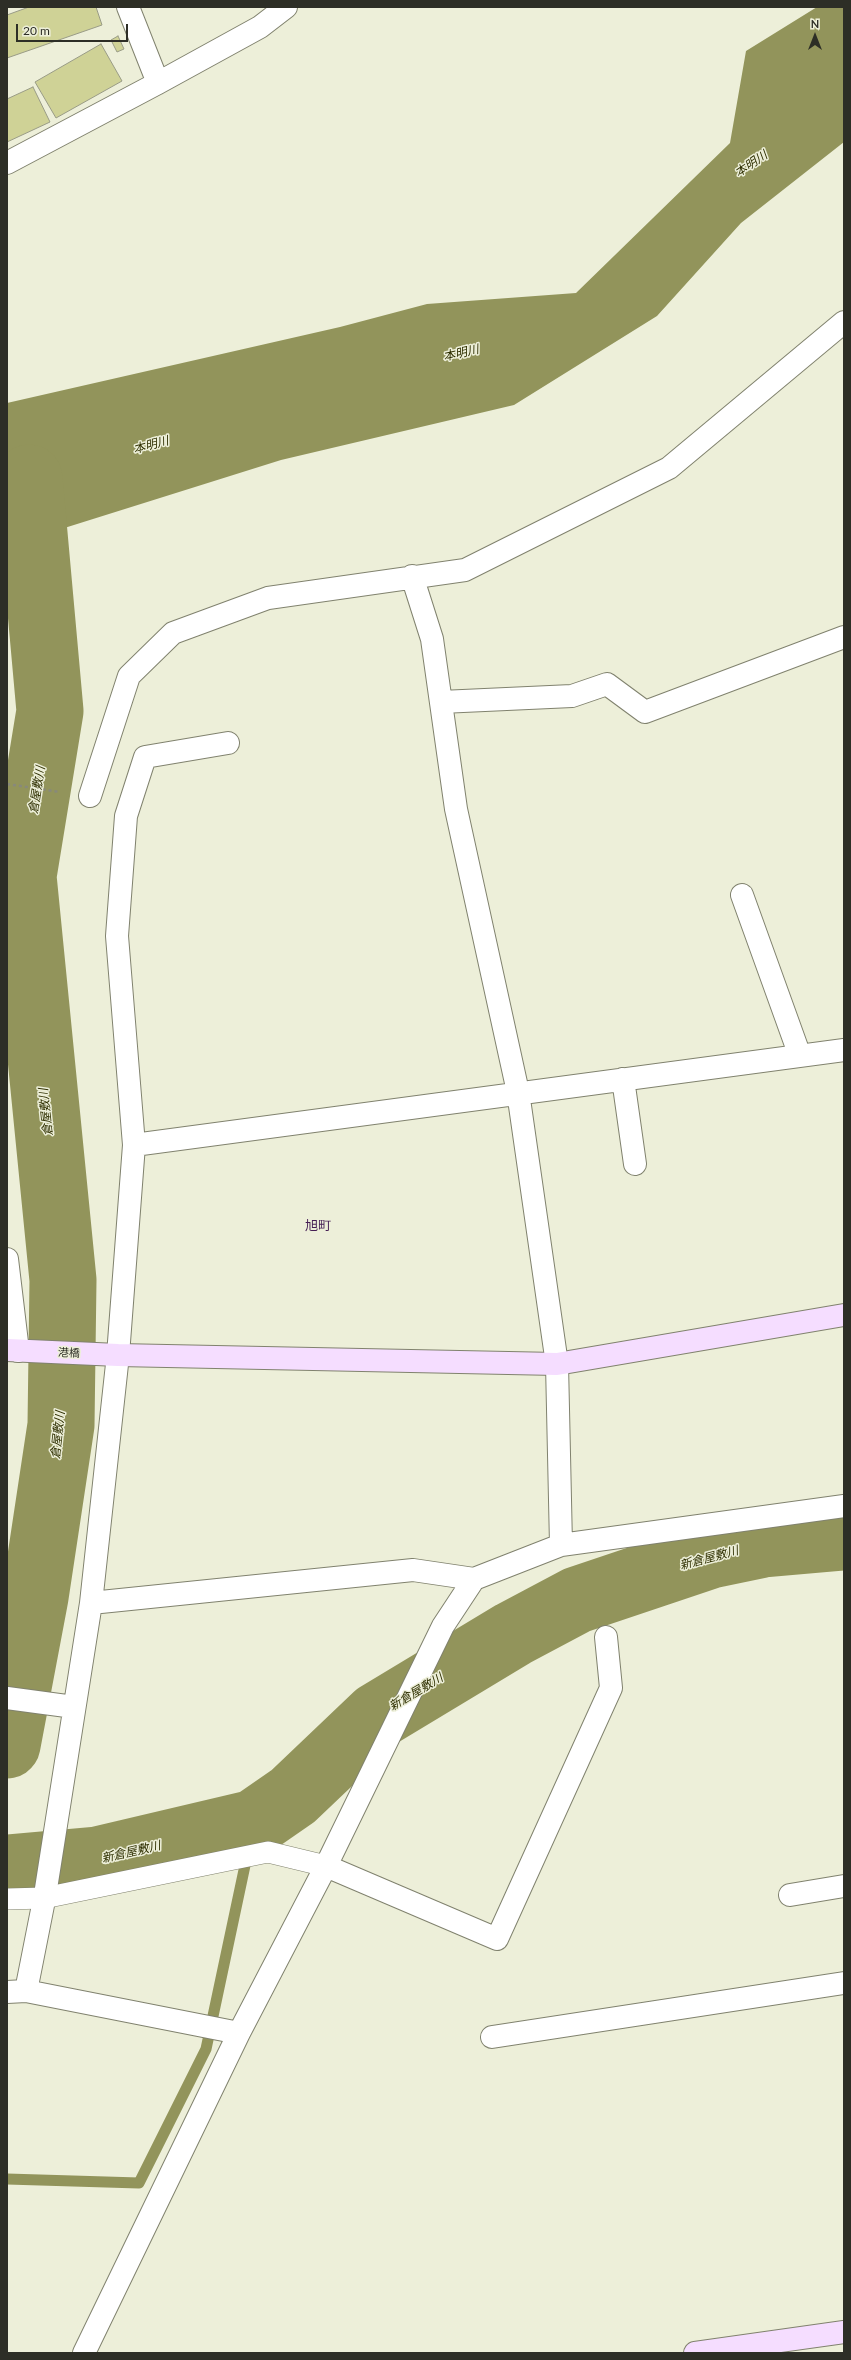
<!DOCTYPE html>
<meta charset="utf-8">
<style>
body{margin:0}
#map{position:relative;width:851px;height:2360px;overflow:hidden;background:#edefd9;font-family:Lato,sans-serif}
canvas{display:block}
.frame{position:absolute;inset:0;border:8px solid #2d2e26;pointer-events:none}
.north{position:absolute;left:795px;top:16px;width:40px;height:40px;-webkit-text-stroke:3px #edefd9;paint-order:stroke;rotate:0deg;font-size:11px;font-weight:700;line-height:16px;text-align:center;color:#2d2e26}
.north::after{content:'';display:block;margin:auto;width:14px;height:18px;background:#2d2e26;clip-path:polygon(50% 0,100% 100%,50% 72%,0 100%)}
.scale{position:absolute;left:16px;top:24px;width:112px;height:18px;box-sizing:border-box;border:2px solid #2d2e26;border-top:0;padding-left:5px;font-size:12px;line-height:14px;white-space:nowrap;color:#2d2e26;-webkit-text-stroke:3px #edefd9;paint-order:stroke}
</style>
<div id="map">
<canvas width="851" height="2360"></canvas>
<div class="frame"></div>
<div class="north">N</div>
<div class="scale">20 m</div>
</div>
<script>
const context = document.querySelector('canvas').getContext('2d');
context.lineJoin = 'round';
function paint(path, color) { context.fillStyle = color; context.fill(path, 'evenodd'); }
const poly = rows => new Path2D(rows.map(r => 'M' + r).join(''));
function stroke(path, color, width, dash) { context.strokeStyle = color; context.lineWidth = width; context.lineCap = dash ? 'butt' : 'round'; context.setLineDash(dash || []); context.stroke(path); }
function drawText(font, color, halo, rows, align = 'center') {
  context.font = font + ' Lato,"Noto Sans JP",sans-serif'; context.lineWidth = 3; context.setLineDash([]); context.textBaseline = 'middle'; context.strokeStyle = halo; context.fillStyle = color; for (const [text, x, y, turn = 0] of rows) {
    context.save(); context.translate(x, y); context.rotate((+turn || 0) * Math.PI / 180); context.textAlign = isNaN(turn) ? turn : align; if (halo) context.strokeText(text, 0, 0); context.fillText(text, 0, 0); context.restore();
  }
}
paint(poly([
 [817,7,844,7,844,142,741,223,657,316,514,405,281,460,7,546,7,403,340,327,427,304,576,293,730,143,746,51]
]), '#92945b');
stroke(poly([
 [7,2179,139,2183,206,2049,254,1823]
]), '#92945b', 11);
stroke(poly([
 [7,1745,35,1597,61,1425,63,1280,23,876,50,711,29,478],
 [7,1868,97,1860,254,1823,293,1796,377,1716,513,1634,577,1600,711,1555,764,1544,844,1537]
]), '#92945b', 67);
const building = poly([
 [29,7,96,7,102,25,7,58,7,15,29,7],
 [118,36,124,49,117,52,111,40,118,36],
 [101,44,122,81,56,118,35,82,101,44],
 [33,87,50,122,7,142,7,99,33,87]
]);
paint(building, '#cfd296');
stroke(building, '#999b86', 1);
const lane = poly([
 [7,1899,44,1898,268,1852,326,1866]
]);
const street = poly([
 [128,7,158,83],
 [7,163,158,83,260,27,286,7],
 [412,576,432,639,456,809,518,1092,557,1364,561,1545],
 [441,702,572,696,607,684,645,712,844,637],
 [90,796,129,676,173,633,268,598,465,570,669,468,844,322],
 [742,895,800,1056],
 [623,1079,635,1164],
 [134,1145,844,1050],
 [7,1259,18,1351],
 [91,1603,413,1570,474,1579,561,1545,844,1506],
 [7,1698,74,1707],
 [326,1866,497,1939,611,1688,606,1637],
 [790,1895,844,1886],
 [26,1991,45,1895,91,1603,118,1355,134,1145,117,936,126,816,145,757,228,743],
 [7,1992,26,1991,239,2033],
 [492,2037,844,1983],
 [84,2353,239,2033,326,1866,443,1626,474,1579]
]);
const secondary = poly([
 [7,1350,118,1355,557,1364,844,1315],
 [695,2353,844,2332]
]);
stroke(lane, '#80826e', 22);
stroke(street, '#80826e', 24);
stroke(secondary, '#80826e', 24);
stroke(poly([
 [7,784,60,792]
]), '#88897b', 2.5, [3, 3]);
stroke(lane, '#fff', 21);
stroke(street, '#fff', 22);
stroke(secondary, '#f5ddff', 22);
drawText('11px', '#2d2e26', '#edefd9', [
 ["港橋",69,1353,3]
]);
drawText('italic 12px', '#2e2f00', '#edefd9', [
 ["本明川",751,164,-34],
 ["本明川",461,353,-13],
 ["本明川",151,445,-15],
 ["倉屋敷川",37,790,-81],
 ["倉屋敷川",46,1112,-96],
 ["倉屋敷川",58,1435,-84],
 ["新倉屋敷川",709,1558,-15],
 ["新倉屋敷川",416,1692,-31],
 ["新倉屋敷川",131,1852,-13]
]);
drawText('13px', '#441d53', '#edefd9', [
 ["旭町",318,1226]
]);
</script>
